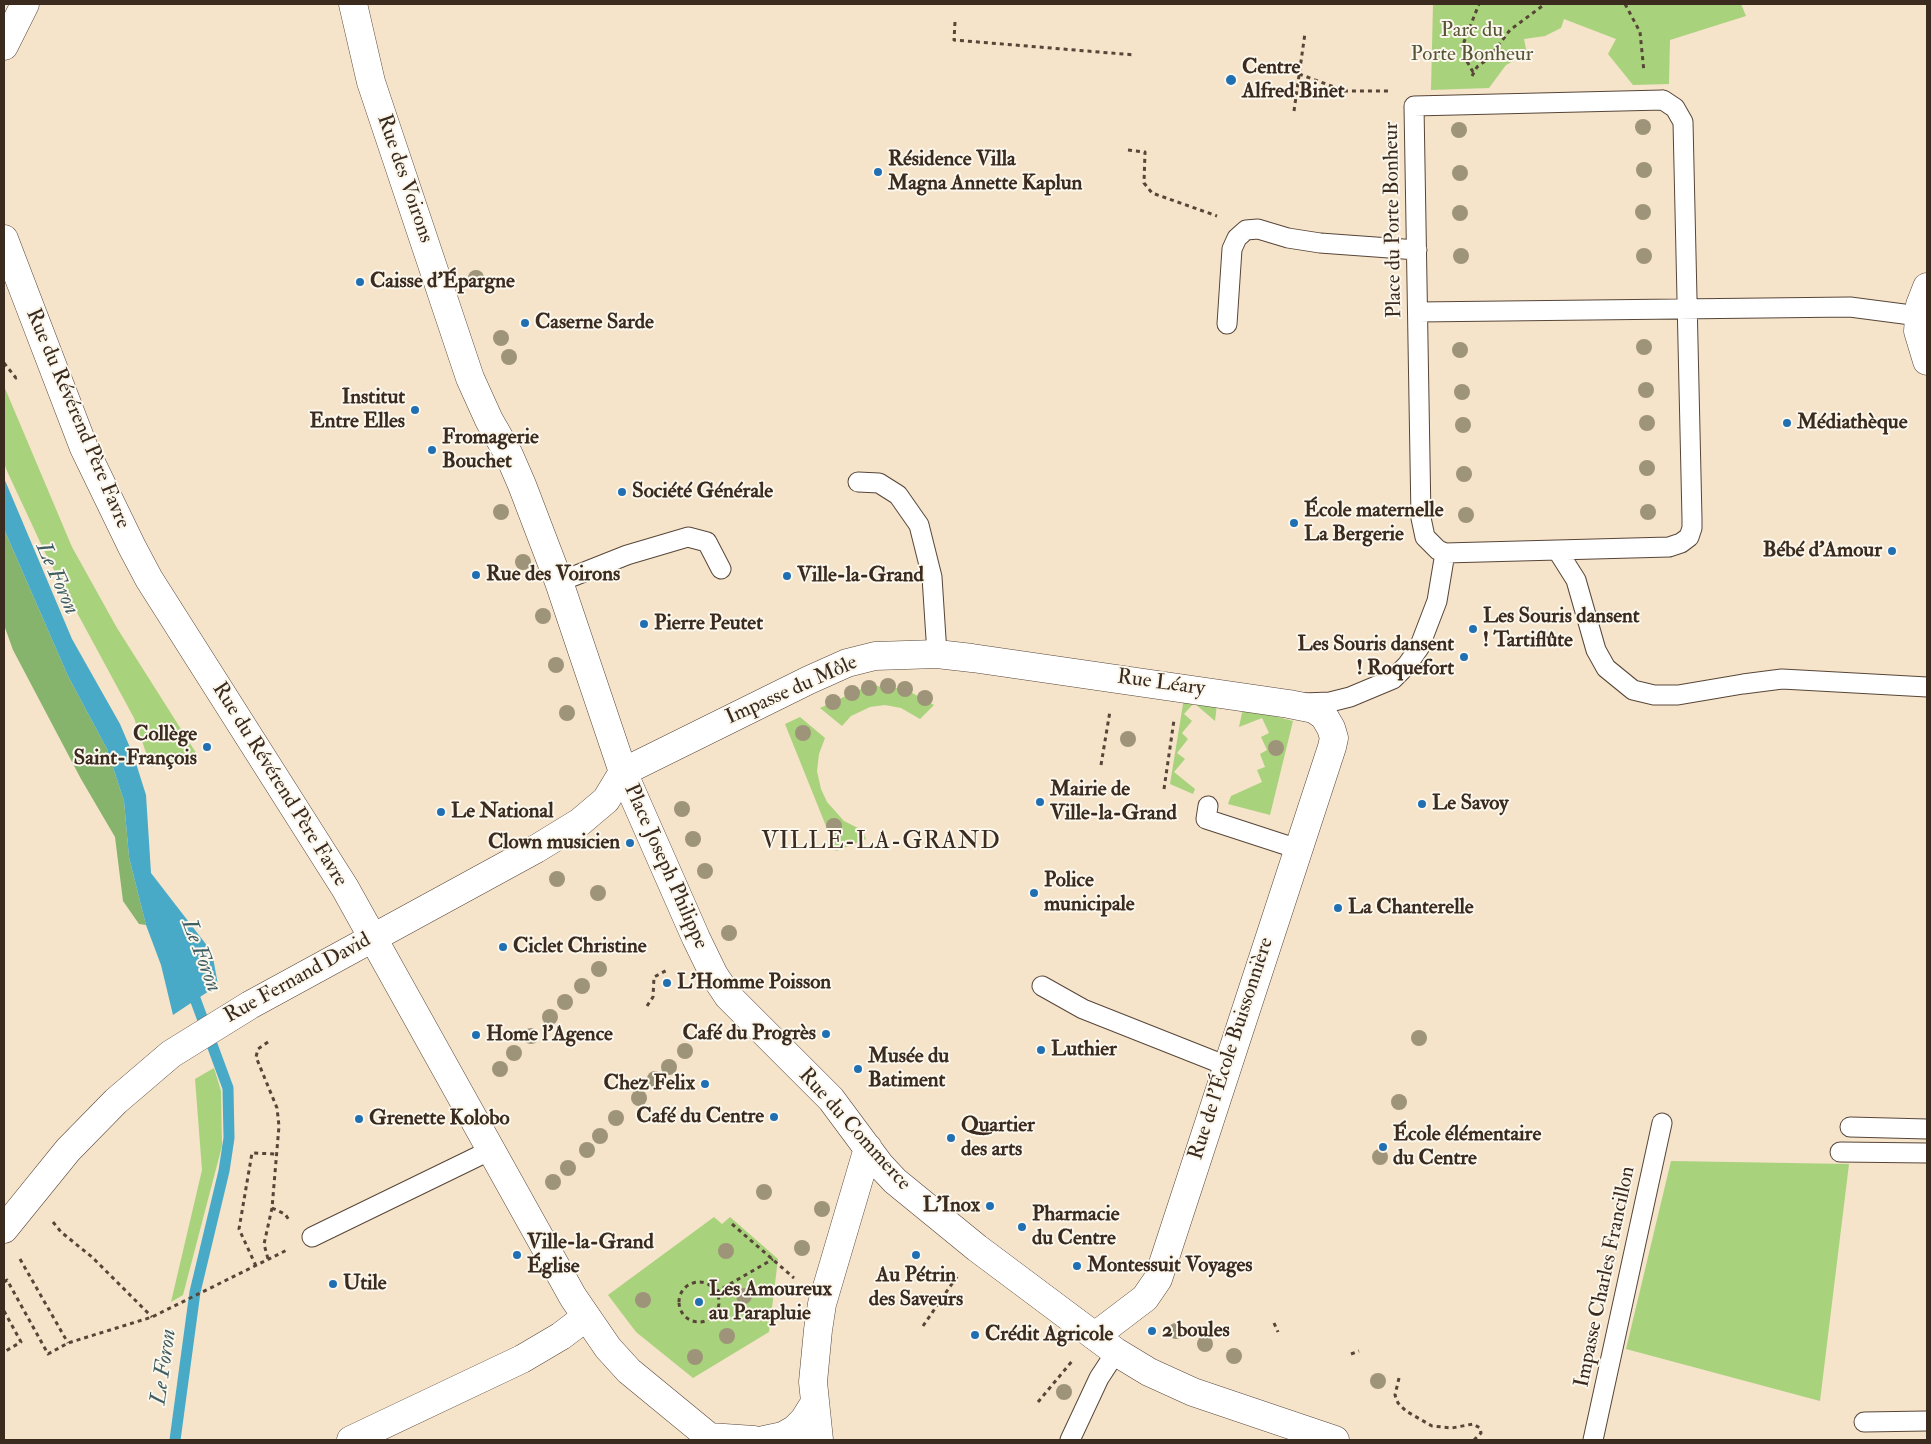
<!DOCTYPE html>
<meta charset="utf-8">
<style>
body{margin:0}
#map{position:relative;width:1931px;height:1444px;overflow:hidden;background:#f5e3ca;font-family:"IM FELL Double Pica",serif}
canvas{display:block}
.frame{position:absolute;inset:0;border:5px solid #3b2a1e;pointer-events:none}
</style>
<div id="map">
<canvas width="1931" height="1444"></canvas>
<div class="frame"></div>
</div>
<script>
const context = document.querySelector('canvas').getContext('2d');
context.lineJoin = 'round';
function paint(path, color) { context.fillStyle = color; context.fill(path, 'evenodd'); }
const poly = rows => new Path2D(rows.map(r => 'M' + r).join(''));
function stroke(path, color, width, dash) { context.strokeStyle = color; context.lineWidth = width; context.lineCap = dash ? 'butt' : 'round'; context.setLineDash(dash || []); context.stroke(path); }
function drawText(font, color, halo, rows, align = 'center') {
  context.font = font + ' "IM FELL Double Pica",serif'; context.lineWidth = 4; context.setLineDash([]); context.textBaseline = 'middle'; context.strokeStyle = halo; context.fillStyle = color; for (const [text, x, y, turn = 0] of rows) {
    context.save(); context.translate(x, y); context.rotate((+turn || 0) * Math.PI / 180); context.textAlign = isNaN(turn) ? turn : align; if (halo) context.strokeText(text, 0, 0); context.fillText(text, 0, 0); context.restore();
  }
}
paint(poly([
 [1433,4,1741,4,1746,16,1670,40,1669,84,1633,85,1608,54,1616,39,1564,19,1561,28,1545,36,1524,39,1527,54,1506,65,1489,88,1431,90],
 [4,386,72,547,117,628,198,756,151,767,134,718,48,559,7,471,4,463],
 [877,686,905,689,934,705,920,719,901,708,885,705,870,707,851,716,842,726,820,708,861,689],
 [1184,698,1217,704,1215,721,1194,703,1184,714,1192,721,1182,733,1188,739,1177,753,1185,759,1174,772,1195,789,1193,794,1170,784],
 [1243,708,1293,721,1270,815,1228,804,1231,796,1262,782,1257,770,1265,767,1260,754,1267,750,1261,737,1269,733,1262,718,1239,727],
 [800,717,825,738,819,754,817,771,821,789,827,802,844,821,862,830,866,839,836,851,785,724],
 [214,1068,221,1091,222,1146,183,1295,171,1302,202,1170,195,1079],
 [1671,1161,1849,1164,1820,1401,1626,1349],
 [714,1217,722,1224,730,1217,778,1259,769,1332,693,1378,636,1332,608,1295]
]), '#a9d27d');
paint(poly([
 [4,529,68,676,107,749,124,801,129,857,146,925,139,924,123,901,115,837,81,779,13,650,4,625]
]), '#86b46c');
paint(poly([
 [4,478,72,639,120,724,134,757,146,795,151,873,212,952,218,985,173,1015,161,965,146,925,129,857,124,801,107,749,68,676,4,529]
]), '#48aac7');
stroke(poly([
 [175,1440,195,1292,224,1171,229,1138,228,1088,190,985]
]), '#48aac7', 11);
const lane = poly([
 [1663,100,1675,108,1683,122,1692,519,1692,528,1689,537,1681,543,1669,547,1445,553,1438,550,1425,537,1421,518,1414,106,1663,100],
 [1418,312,1850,307,1919,316],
 [1227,324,1232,249,1237,238,1246,230,1258,229,1288,238,1320,243,1417,250],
 [858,482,879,483,898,495,919,525,932,577,937,654],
 [1557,550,1576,580,1596,650,1606,668,1633,690,1654,695,1678,695,1743,684,1782,679,1927,687],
 [559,582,627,555,688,537,707,542,721,569],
 [1303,703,1330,702,1350,697,1393,679,1407,665,1419,648,1437,601,1445,553],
 [1208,806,1206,819,1298,849],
 [1042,986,1083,1009,1227,1066],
 [1850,1127,1927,1129],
 [1840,1152,1927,1153],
 [312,1237,491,1150],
 [1864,1422,1927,1421],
 [1070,1440,1099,1378,1116,1352],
 [1593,1440,1662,1123]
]);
const street = poly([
 [623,772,809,680,847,663,875,656,937,654,972,658,1289,704,1314,709,1324,716,1331,728,1334,738,1332,747,1158,1279,1145,1298,1095,1336],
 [351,1440,522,1359,561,1336,586,1317]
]);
const secondary = poly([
 [353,4,371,82,470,378,489,420,509,455,522,485,559,582,623,772,696,938,714,975,728,996,831,1099,880,1165,895,1181,977,1248,1116,1352,1149,1372,1193,1392,1335,1440],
 [4,46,25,4],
 [4,239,84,448,132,547,149,579,345,888,573,1297,608,1348,629,1371,713,1440],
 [1927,287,1920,305,1918,331,1927,361],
 [4,1229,68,1150,116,1101,171,1054,250,1005,536,849,580,822,606,800,623,772],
 [709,1437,754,1440],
 [764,1440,783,1436,795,1429,804,1420,814,1404],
 [819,1440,813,1382,818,1330,822,1304,868,1148]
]);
stroke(lane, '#574638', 21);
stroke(street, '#574638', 29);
stroke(secondary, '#574638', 29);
stroke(poly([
 [1625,4,1640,32,1644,72],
 [955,22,954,40,1135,55],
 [1473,72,1465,58,1462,47,1479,4],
 [1299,74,1345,91,1390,91],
 [1472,76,1477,67,1489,58,1510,30,1545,4],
 [1294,111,1305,33],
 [1128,150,1145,152,1144,183,1152,193,1217,216],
 [4,363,16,378,20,376],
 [1101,765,1110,711],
 [1164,789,1174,720],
 [647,1006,653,997,654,977,669,969],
 [268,1042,258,1049,256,1057,277,1108,279,1126,272,1208,264,1244,268,1259],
 [272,1208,285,1214,289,1220],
 [53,1222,61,1232,92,1257,152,1317],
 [732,1224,794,1278],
 [20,1259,68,1343],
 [256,1266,239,1229,252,1153,277,1154],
 '679 1302a20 20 0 1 1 40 0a20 20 0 1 1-40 0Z',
 [4,1282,7,1280,48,1354,68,1343,152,1317,287,1250],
 [716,1292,773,1259],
 [4,1311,21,1342,4,1352],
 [1274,1323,1278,1332],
 [923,1326,958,1275],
 [1351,1354,1359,1351],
 [1399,1378,1395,1395,1398,1403,1406,1411,1432,1426,1452,1428,1473,1424,1480,1428,1481,1433,1474,1440],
 [1038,1402,1073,1360]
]), '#574638', 3, [4, 4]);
stroke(lane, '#fff', 19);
stroke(street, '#fff', 28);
stroke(secondary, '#fff', 28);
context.fillStyle = '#9e9479';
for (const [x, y] of [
 [1643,127],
 [1459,130],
 [1644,170],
 [1460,173],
 [1643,212],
 [1460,213],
 [1461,256],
 [1644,256],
 [476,278],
 [501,338],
 [1644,347],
 [1460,350],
 [509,357],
 [1646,390],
 [1462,392],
 [1647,423],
 [1463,425],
 [1647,468],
 [1464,474],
 [501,512],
 [1648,512],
 [1466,515],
 [523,562],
 [543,616],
 [556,665],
 [888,686],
 [869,688],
 [905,689],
 [852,693],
 [925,698],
 [833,702],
 [567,713],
 [803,733],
 [1128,739],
 [1276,748],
 [682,809],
 [834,826],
 [693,839],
 [705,871],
 [557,879],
 [598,893],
 [729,933],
 [599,969],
 [582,986],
 [565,1002],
 [550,1017],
 [531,1036],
 [1419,1038],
 [685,1051],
 [514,1053],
 [669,1067],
 [500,1069],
 [655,1079],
 [639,1098],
 [1399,1102],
 [616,1118],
 [600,1136],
 [587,1150],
 [1380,1157],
 [568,1168],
 [553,1182],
 [764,1192],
 [822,1209],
 [802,1248],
 [726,1251],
 [744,1296],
 [643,1300],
 [1176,1331],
 [727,1336],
 [1205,1344],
 [1234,1356],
 [695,1357],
 [1378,1381],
 [1064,1392]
]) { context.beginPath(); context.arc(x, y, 8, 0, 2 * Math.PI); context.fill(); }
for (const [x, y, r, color] of [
 [1231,80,6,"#1f6fb2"],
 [878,172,5,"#1f6fb2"],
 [360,282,5,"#1f6fb2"],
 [525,323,5,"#1f6fb2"],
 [415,410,5,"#1f6fb2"],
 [1787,423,5,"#1f6fb2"],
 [432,450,5,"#1f6fb2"],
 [622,492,5,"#1f6fb2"],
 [1294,523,5,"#1f6fb2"],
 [1892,551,5,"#1f6fb2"],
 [476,575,5,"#1f6fb2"],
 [787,576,5,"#1f6fb2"],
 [644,624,5,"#1f6fb2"],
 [1473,629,5,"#1f6fb2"],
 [1464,657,5,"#1f6fb2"],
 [207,747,5,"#1f6fb2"],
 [1040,802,5,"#1f6fb2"],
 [1422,804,5,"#1f6fb2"],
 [441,812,5,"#1f6fb2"],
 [630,843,5,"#1f6fb2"],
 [1034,893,5,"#1f6fb2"],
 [1338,908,5,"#1f6fb2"],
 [503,947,5,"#1f6fb2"],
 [667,983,5,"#1f6fb2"],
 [826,1034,5,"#1f6fb2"],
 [476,1035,5,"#1f6fb2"],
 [1041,1050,5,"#1f6fb2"],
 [858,1069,5,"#1f6fb2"],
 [705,1084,5,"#1f6fb2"],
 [774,1117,5,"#1f6fb2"],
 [359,1119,5,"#1f6fb2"],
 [951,1138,5,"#1f6fb2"],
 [1383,1147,5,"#1f6fb2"],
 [990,1206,5,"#1f6fb2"],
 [1022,1227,5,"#1f6fb2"],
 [517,1255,5,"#1f6fb2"],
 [916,1255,5,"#1f6fb2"],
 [1077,1266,5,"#1f6fb2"],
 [333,1284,5,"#1f6fb2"],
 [699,1302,5,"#1f6fb2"],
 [1152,1331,5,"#1f6fb2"],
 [975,1335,5,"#1f6fb2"]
]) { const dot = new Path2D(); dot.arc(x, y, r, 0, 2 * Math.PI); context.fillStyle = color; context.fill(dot); stroke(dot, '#fbf7ec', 2); }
drawText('21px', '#565436', '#fbf7ec', [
 ["Parc du",1472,31],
 ["Porte Bonheur",1472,55]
]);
drawText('bold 21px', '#3b2a1e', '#fbf7ec', [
 ["Centre",1242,68],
 ["Alfred Binet",1242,92],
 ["Résidence Villa",888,160],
 ["Magna Annette Kaplun",888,184],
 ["Caisse d'Épargne",370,282],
 ["Caserne Sarde",535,323],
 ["Institut",405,398,"right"],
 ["Entre Elles",405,422,"right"],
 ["Médiathèque",1797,423],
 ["Fromagerie",442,438],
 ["Bouchet",442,462],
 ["Société Générale",632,492],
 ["École maternelle",1304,511],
 ["La Bergerie",1304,535],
 ["Bébé d'Amour",1882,551,"right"],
 ["Rue des Voirons",486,575],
 ["Ville-la-Grand",797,576],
 ["Les Souris dansent",1483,617],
 ["! Tartiflûte",1483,641],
 ["Pierre Peutet",654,624],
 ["Les Souris dansent",1454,645,"right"],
 ["! Roquefort",1454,669,"right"],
 ["Collège",197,735,"right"],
 ["Saint-François",197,759,"right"],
 ["Mairie de",1050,790],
 ["Ville-la-Grand",1050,814],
 ["Le Savoy",1432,804],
 ["Le National",451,812],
 ["Clown musicien",620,843,"right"],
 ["Police",1044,881],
 ["municipale",1044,905],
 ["La Chanterelle",1348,908],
 ["Ciclet Christine",513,947],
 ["L'Homme Poisson",677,983],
 ["Café du Progrès",816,1034,"right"],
 ["Home l'Agence",486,1035],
 ["Luthier",1051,1050],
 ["Musée du",868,1057],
 ["Batiment",868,1081],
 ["Chez Felix",695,1084,"right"],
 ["Café du Centre",764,1117,"right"],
 ["Grenette Kolobo",369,1119],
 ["Quartier",961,1126],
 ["des arts",961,1150],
 ["École élémentaire",1393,1135],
 ["du Centre",1393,1159],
 ["L'Inox",980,1206,"right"],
 ["Pharmacie",1032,1215],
 ["du Centre",1032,1239],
 ["Ville-la-Grand",527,1243],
 ["Église",527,1267],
 ["Montessuit Voyages",1087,1266],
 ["Au Pétrin",916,1276,"center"],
 ["des Saveurs",916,1300,"center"],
 ["Utile",343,1284],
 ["Les Amoureux",709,1290],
 ["au Parapluie",709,1314],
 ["2 boules",1162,1331],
 ["Crédit Agricole",985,1335]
], 'left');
drawText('21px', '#3b2a1e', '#fbf7ec', [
 ["Rue des Voirons",404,179,71],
 ["Place du Porte Bonheur",1394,220,-91],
 ["Rue du Révérend Père Favre",77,419,67],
 ["Rue Léary",1161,684,8],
 ["Impasse du Môle",792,691,-24],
 ["Rue du Révérend Père Favre",279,785,58],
 ["Place Joseph Philippe",665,867,66],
 ["Rue Fernand David",298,979,-29],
 ["Rue de l'École Buissonnière",1232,1049,-72],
 ["Rue du Commerce",854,1130,48],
 ["Impasse Charles Francillon",1606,1277,-78]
]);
drawText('italic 22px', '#405d62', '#fbf7ec', [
 ["Le Foron",56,579,66],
 ["Le Foron",200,956,69],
 ["Le Foron",165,1367,-82]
]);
context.letterSpacing = '1px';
drawText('24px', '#3b2a1e', '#fbf7ec', [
 ["VILLE-LA-GRAND",881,843]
]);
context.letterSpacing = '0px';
</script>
